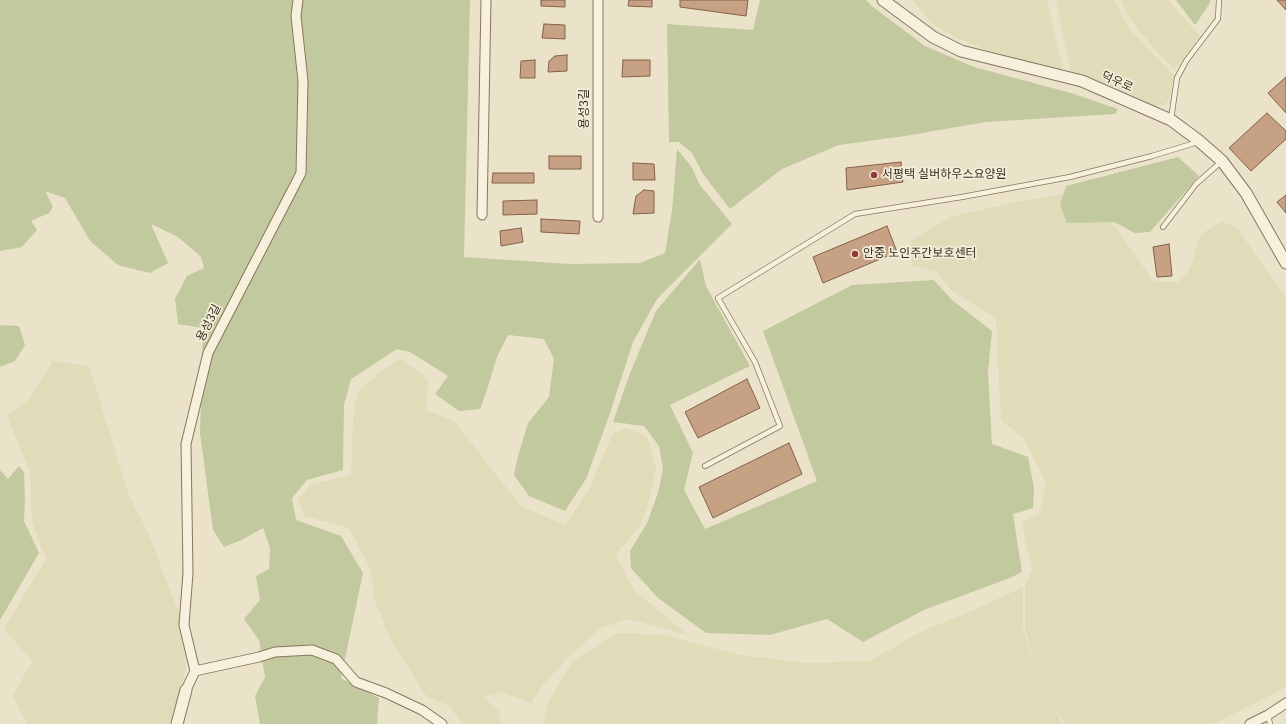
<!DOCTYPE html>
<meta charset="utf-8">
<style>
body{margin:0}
canvas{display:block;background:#ebe2ca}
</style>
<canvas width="1286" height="724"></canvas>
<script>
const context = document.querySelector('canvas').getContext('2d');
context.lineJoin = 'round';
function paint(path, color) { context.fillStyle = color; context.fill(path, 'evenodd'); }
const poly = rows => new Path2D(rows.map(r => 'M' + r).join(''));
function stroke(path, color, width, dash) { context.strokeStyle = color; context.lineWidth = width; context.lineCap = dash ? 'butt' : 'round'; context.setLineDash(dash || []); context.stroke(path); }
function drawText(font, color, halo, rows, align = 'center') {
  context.font = font + ' "Noto Serif","Noto Sans KR",serif'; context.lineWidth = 3.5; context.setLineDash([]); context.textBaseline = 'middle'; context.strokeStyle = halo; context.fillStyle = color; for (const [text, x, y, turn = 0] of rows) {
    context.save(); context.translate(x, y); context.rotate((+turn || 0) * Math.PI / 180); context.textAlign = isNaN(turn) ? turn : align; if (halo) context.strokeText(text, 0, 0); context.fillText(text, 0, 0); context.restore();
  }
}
paint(poly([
 [912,0,1047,0,1063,71,989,51,957,38,933,24],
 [1056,0,1114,0,1128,27,1148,49,1174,75,1169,99,1165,105,1153,106,1137,97,1100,81,1071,73],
 [1121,0,1168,0,1200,36,1175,69,1152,46,1134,24,1125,11],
 [1064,194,1110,219,1154,282,1178,282,1190,269,1200,235,1221,221,1236,227,1286,297,1286,687,1220,721,1209,724,1066,724,1052,706,1035,661,1025,629,1025,586,1032,570,1022,523,1041,512,1045,481,1024,439,1001,420,996,318,952,291,936,271,912,266,910,241,951,217,1011,203],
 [400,359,417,370,428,380,426,410,454,421,490,467,521,506,565,525,589,489,613,433,627,428,647,437,656,467,650,497,641,524,627,542,615,554,634,590,688,635,629,619,601,628,569,656,542,686,531,703,500,692,483,697,499,711,501,724,463,724,448,705,427,697,391,641,375,601,370,568,349,528,304,516,298,500,310,485,351,475,353,421,357,393,382,370],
 [53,361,89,366,129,496,147,530,181,619,186,669,170,724,25,724,26,722,13,696,32,661,4,629,46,559,32,523,30,472,7,416,29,399],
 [1023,587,1023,629,1035,663,1052,707,1063,724,543,724,547,705,572,662,617,633,664,635,741,655,806,663,870,661,922,631,972,611]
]), '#e0dbb8');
paint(poly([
 [0,0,470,0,464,257,570,264,640,263,665,253,672,210,677,149,691,166,700,185,732,224,657,299,633,342,609,416,586,479,565,511,529,496,514,475,518,456,528,423,549,397,554,359,544,339,508,335,497,357,487,390,480,409,459,411,435,394,448,376,410,352,397,349,351,379,344,405,343,470,307,480,292,498,296,520,341,536,363,573,341,678,379,698,377,724,260,724,255,696,265,677,259,640,244,619,260,600,256,576,269,569,270,548,263,528,242,540,224,547,213,530,200,433,203,328,178,324,175,299,187,276,204,268,201,257,178,237,151,224,168,263,150,273,118,265,90,241,65,198,45,191,53,207,49,213,31,221,37,230,22,247,0,251],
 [760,0,866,0,873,7,925,46,974,67,1071,93,1118,109,1115,114,986,122,905,136,839,145,782,169,730,209,703,174,692,153,679,142,669,142,667,24,753,30],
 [1176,0,1210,0,1210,3,1195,25],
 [1178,157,1199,176,1150,232,1135,233,1114,222,1067,223,1060,205,1066,186],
 [700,259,706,286,750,366,670,405,693,453,684,490,705,529,817,481,763,331,852,285,934,280,952,300,992,331,988,372,992,444,1028,457,1034,488,1033,508,1013,514,1022,572,1010,578,924,610,863,642,827,619,770,635,706,633,658,598,631,568,630,551,647,523,658,493,663,469,659,446,644,426,613,422,630,373,656,311],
 [0,325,19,326,25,345,15,361,0,367],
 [19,466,24,472,25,500,24,521,39,553,0,620,0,470,8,479]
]), '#c3c99f');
const building = poly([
 [541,0,565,0,565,7,541,6,541,0],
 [629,0,652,0,652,7,628,6,629,0],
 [680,0,748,0,746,16,680,7,680,0],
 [1277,0,1286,0,1286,10,1277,0],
 [544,24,565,25,565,39,542,38,544,24],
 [567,55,567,71,548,72,549,61,555,56,567,55],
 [535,60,535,78,520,78,521,61,535,60],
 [623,60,650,60,650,76,622,77,623,60],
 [1286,77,1286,113,1268,93,1286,77],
 [1267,113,1286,131,1286,139,1251,171,1229,148,1267,113],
 [549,156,581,156,581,169,549,169,549,156],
 [901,162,903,182,847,190,846,168,901,162],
 [633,163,654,164,655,180,633,180,633,163],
 [493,173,534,173,534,183,492,183,493,173],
 [644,190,654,191,654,213,633,214,636,196,644,190],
 [1286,195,1286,213,1277,202,1286,195],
 [537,200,537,214,503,215,503,201,537,200],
 [541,219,580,221,579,234,541,232,541,219],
 [887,226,897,252,823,283,813,257,887,226],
 [521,228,523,242,501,246,500,231,521,228],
 [1169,244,1172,276,1157,277,1153,247,1169,244],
 [747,379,760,408,698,438,685,412,747,379],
 [789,443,802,474,713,518,699,487,789,443]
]);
paint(building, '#c6a184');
stroke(building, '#846148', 1);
const service = poly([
 [1171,119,1177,78,1186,61,1218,19,1219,0],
 [1163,227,1196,184,1222,161],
 [705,466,780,426,755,362,718,298,855,214,962,197,1070,177,1152,156,1198,142],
 [1268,715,1270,724]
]);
const minor = poly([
 [482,215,486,0],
 [598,217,598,0],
 [195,671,184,625,188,573,186,444,208,353,301,173,303,81,296,16,298,0],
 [186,690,195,671,259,657,275,652,312,650,336,659,356,682,386,693,422,710,442,724],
 [1250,724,1268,715,1286,703]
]);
const tertiary = poly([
 [883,0,933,37,961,51,1082,81,1171,120,1198,140,1222,161,1246,193,1286,263],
 [177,724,186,690]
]);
stroke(service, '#877660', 6);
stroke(minor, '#877660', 11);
stroke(tertiary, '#877660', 13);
stroke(service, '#f6f0dd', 4.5);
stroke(minor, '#f6f0dd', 9);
stroke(tertiary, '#f6f0dd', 11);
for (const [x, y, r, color] of [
 [874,175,4,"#913735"],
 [855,254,4,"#913735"]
]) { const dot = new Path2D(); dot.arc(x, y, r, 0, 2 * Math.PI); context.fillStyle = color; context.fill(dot); stroke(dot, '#f3edd9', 1.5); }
drawText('12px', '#392e22', '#f3edd9', [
 ["덕우로",1117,82,24],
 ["용성3길",585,109,-90],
 ["용성3길",209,323,-63]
]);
drawText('12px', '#392e22', '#f3edd9', [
 ["서평택 실버하우스요양원",882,175],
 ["안중 노인주간보호센터",863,254]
], 'left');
</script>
